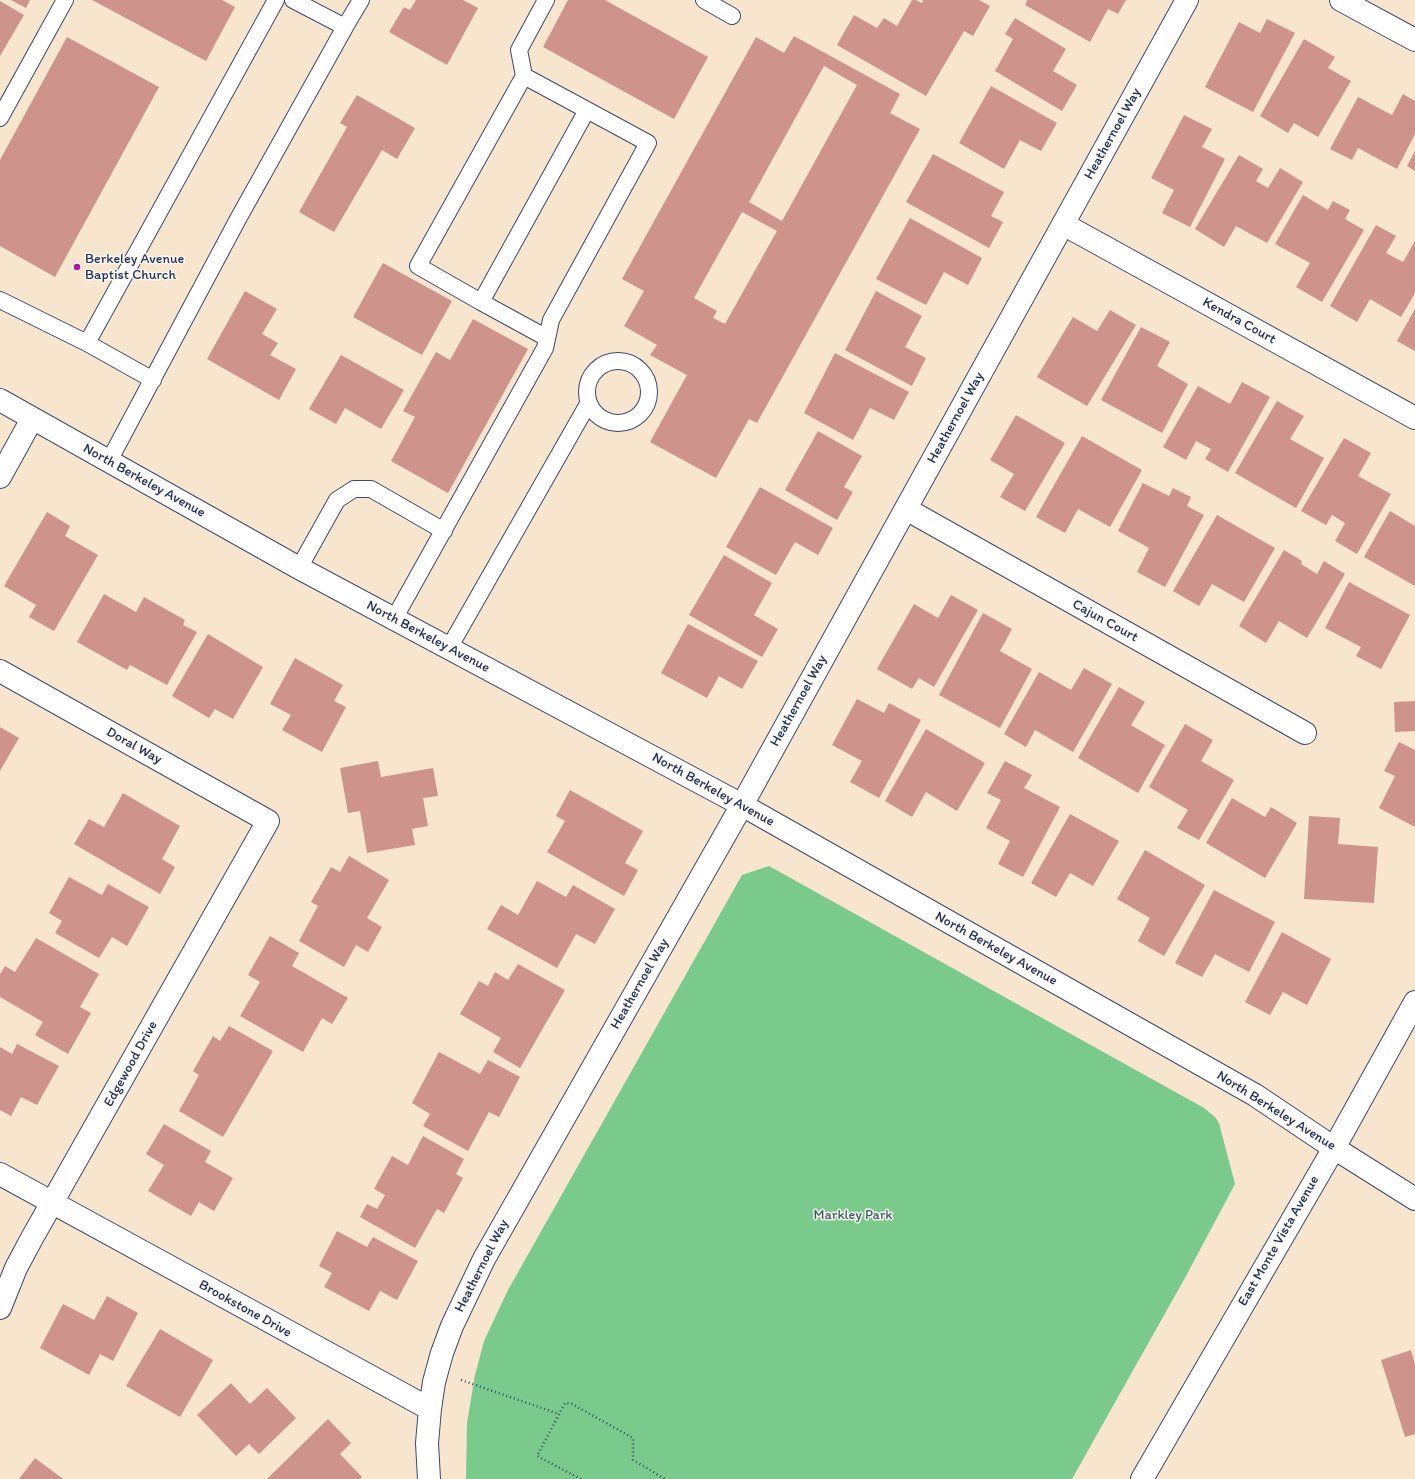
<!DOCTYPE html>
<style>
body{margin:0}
canvas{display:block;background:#f7e5ce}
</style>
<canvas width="1415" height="1479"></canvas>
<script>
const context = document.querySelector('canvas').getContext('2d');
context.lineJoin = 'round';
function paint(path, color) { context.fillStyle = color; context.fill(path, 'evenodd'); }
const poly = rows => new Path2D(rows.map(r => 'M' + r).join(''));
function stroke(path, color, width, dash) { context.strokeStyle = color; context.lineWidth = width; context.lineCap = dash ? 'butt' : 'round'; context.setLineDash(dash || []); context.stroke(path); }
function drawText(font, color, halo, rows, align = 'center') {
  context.font = font + ' Itim,sans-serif'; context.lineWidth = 3; context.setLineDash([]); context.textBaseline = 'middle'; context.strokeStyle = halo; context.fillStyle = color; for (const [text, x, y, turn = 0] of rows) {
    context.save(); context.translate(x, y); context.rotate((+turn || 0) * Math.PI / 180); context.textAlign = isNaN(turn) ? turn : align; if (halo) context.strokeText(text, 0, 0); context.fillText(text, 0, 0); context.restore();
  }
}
paint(poly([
 [769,866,1204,1108,1215,1117,1219,1123,1235,1184,1186,1276,1072,1479,466,1479,467,1423,475,1375,484,1341,508,1290,742,875]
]), '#79ca8b');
paint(poly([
 [11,0,30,0,26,8],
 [92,0,222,0,235,7,206,61],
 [416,0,463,0,478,8,447,65,389,32,404,7,410,10],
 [568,0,605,0,708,57,674,119,543,47],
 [912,0,916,0,922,3,923,0,979,0,990,6,973,36,964,31,926,96,837,45,854,15,877,28,884,18,897,26],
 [1027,0,1126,0,1118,14,1108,9,1090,42,1025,5],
 [0,1,24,15,0,56],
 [1015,18,1066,49,1053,71,1077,85,1062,111,995,71,1013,39,1005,34],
 [1267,19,1295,33,1253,112,1205,87,1239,22,1260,33],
 [794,36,900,94,890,113,920,129,757,423,749,419,716,478,650,442,687,375,650,355,657,345,624,326,644,291,622,279,756,37,784,53],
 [824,66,857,85,782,221,749,202],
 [742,212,777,231,725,324,713,318,717,311,694,298],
 [67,37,159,87,55,277,0,246,0,160],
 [1304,39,1335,57,1328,68,1351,81,1318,137,1294,123,1288,133,1260,116],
 [991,86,1057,123,1041,151,1020,140,1004,169,959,143],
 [1403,94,1415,101,1415,134,1397,169,1358,148,1352,160,1330,149,1358,97,1392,115],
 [357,95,415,128,397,159,382,150,334,232,299,212,347,127,340,123],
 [1184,115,1212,129,1202,147,1225,159,1190,227,1162,213,1174,190,1151,178],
 [1415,151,1415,171,1407,166],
 [933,154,1004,192,991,216,1003,222,989,248,906,202],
 [1239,155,1263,169,1256,181,1268,188,1280,168,1303,182,1267,243,1236,226,1224,247,1195,229],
 [1303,195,1328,210,1333,201,1350,210,1345,219,1364,230,1322,302,1296,287,1310,263,1275,244],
 [910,218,982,258,968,285,944,272,926,305,876,279],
 [1376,225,1396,236,1386,253,1403,262,1415,241,1415,293,1401,317,1370,299,1357,322,1330,306],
 [383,263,452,301,422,355,353,317],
 [245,291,277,309,262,334,278,343,270,355,296,369,279,400,207,359],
 [876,291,922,316,905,347,926,358,912,386,845,350],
 [1415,309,1415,351,1397,341],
 [1110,310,1136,325,1087,406,1037,377,1073,317,1097,331],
 [473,319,528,349,448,493,391,461,415,417,403,411,436,352,450,360],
 [1141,327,1170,342,1157,366,1188,384,1162,433,1101,400],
 [835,353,909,392,894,420,870,408,853,440,804,413],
 [341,355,404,390,381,429,345,408,336,424,309,409],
 [1242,382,1270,397,1228,472,1205,459,1211,449,1196,441,1186,460,1163,447,1198,386,1230,404],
 [1277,401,1304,416,1290,439,1324,458,1296,508,1235,473],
 [1016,415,1065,443,1025,511,1000,497,1014,474,990,460],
 [818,431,862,456,844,487,853,492,837,520,785,490],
 [1082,436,1142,470,1110,527,1078,509,1065,533,1036,517],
 [1344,438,1371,453,1358,476,1391,494,1357,554,1335,541,1345,523,1332,515,1326,525,1301,511],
 [1143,483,1169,496,1173,488,1191,497,1187,506,1204,515,1165,587,1137,572,1149,548,1118,531],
 [760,487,833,528,818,555,795,542,776,575,726,547],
 [1390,511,1415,526,1415,586,1364,557],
 [47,512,70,526,65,536,98,555,54,631,29,617,36,605,4,586],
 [1217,515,1275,548,1244,602,1212,584,1199,606,1173,591],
 [1284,550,1302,561,1301,564,1317,574,1324,561,1345,574,1307,638,1279,621,1266,643,1239,626],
 [724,555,772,583,754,615,778,629,762,657,689,615],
 [1349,582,1410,615,1381,669,1356,656,1361,647,1325,628],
 [104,594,136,612,144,597,185,620,183,625,197,632,167,685,130,665,127,670,77,642],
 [951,595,978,610,934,687,919,678,912,689,877,669,914,604,938,618],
 [983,613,1012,629,1000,651,1032,669,1000,728,939,695],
 [688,624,758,661,742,689,719,676,707,698,661,673],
 [208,634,263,667,233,719,215,709,209,718,172,696],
 [295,658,343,685,334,701,346,707,322,752,282,730,291,715,270,704],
 [1084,668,1112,684,1073,752,1035,730,1026,747,1004,734,1039,672,1071,690],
 [1119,687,1145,702,1131,725,1165,745,1138,793,1078,758],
 [857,699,884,713,889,703,921,720,879,798,850,782,862,761,832,745],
 [1415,701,1415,731,1395,732,1394,702],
 [1185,724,1213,740,1201,761,1234,780,1199,840,1177,828,1188,810,1149,787],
 [0,727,19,738,0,771],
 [926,729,985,763,957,811,926,792,912,817,885,801],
 [1399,742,1415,750,1415,827,1379,808,1395,776,1384,771],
 [378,761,381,777,433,768,438,796,423,798,428,826,412,829,415,845,367,853,360,811,348,813,340,768],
 [1005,761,1032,775,1024,788,1060,807,1023,877,998,864,1010,841,986,828,1001,800,987,793],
 [570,790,643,831,625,863,638,870,624,896,547,852,565,821,556,816],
 [123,793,180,826,162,859,175,867,160,894,74,844,89,819,104,827],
 [1232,798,1265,817,1271,807,1297,823,1265,878,1206,843],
 [1070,814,1119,841,1093,886,1070,873,1056,897,1031,883],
 [1309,816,1340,818,1338,844,1378,847,1374,903,1304,899],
 [1145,850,1205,885,1164,956,1138,941,1150,918,1117,899],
 [349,856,389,880,367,918,382,927,368,952,356,945,344,967,299,941,318,906,311,902,331,867,340,872],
 [69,877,102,895,108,884,149,907,127,946,112,937,99,958,55,933,62,921,49,913],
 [537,881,566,897,573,885,615,909,595,944,576,934,557,968,487,929,501,905,518,915],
 [1214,890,1275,922,1249,972,1215,954,1202,977,1175,963],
 [1282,932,1331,959,1307,1005,1283,992,1270,1015,1245,1002],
 [270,936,299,953,292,966,348,998,332,1024,322,1018,303,1052,240,1016,260,982,248,975],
 [36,938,99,974,80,1007,91,1013,68,1054,35,1035,43,1022,0,997,0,974,5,966,15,972],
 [518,964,565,990,520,1068,493,1052,501,1038,460,1014,479,981,488,986,495,972,508,980],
 [229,1026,273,1051,223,1137,179,1111,199,1075,193,1071,213,1036,220,1041],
 [17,1044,59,1066,37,1105,21,1097,11,1116,0,1110,0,1047,12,1054],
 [439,1052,480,1074,488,1060,520,1077,499,1117,489,1112,468,1151,423,1126,430,1114,412,1103],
 [164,1124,211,1151,205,1162,233,1178,214,1211,199,1202,191,1216,148,1191,164,1165,146,1154],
 [423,1136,464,1159,456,1174,463,1178,444,1213,437,1209,415,1248,360,1217,367,1204,377,1209,385,1195,374,1189,392,1156,408,1165],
 [337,1231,367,1247,373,1237,418,1261,397,1300,380,1291,369,1311,324,1287,332,1273,319,1266],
 [107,1296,138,1313,113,1361,100,1354,89,1375,40,1348,63,1304,94,1320],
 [160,1329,213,1360,180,1417,126,1386],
 [1411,1350,1415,1364,1415,1434,1405,1437,1381,1360],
 [231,1383,250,1404,267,1388,296,1418,259,1454,249,1444,236,1456,197,1415],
 [328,1419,351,1443,340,1454,362,1477,360,1479,267,1479],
 [35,1458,63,1479,19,1479]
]), '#ce948b');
const lane = poly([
 [546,0,519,50,524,76,418,266,481,302,587,110],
 [704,0,732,16],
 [345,27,361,0],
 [0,118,65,0],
 [0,300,87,343],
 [481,302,547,338],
 '587 392a31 31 0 1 1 62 0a31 31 0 1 1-62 0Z',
 [153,380,87,343,276,0],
 [109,461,238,219,345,27,293,0],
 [299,568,337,500,354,489,371,489,444,531],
 [394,619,545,348,551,320,648,143,524,76],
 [449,648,588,404]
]);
const street = poly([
 [1341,0,1415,40],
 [1063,224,1415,418],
 [0,477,32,419],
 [906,509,1305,733],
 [0,671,268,821,32,1238,16,1268,0,1308],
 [0,1174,430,1409],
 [429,1479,427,1443,430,1409,434,1382,442,1353,452,1326,484,1259,742,805,1187,0]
]);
const secondary = poly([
 [0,400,299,568,742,805,1255,1095,1334,1148,1415,1199],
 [1142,1479,1334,1148,1415,1002]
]);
stroke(lane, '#3c4a6f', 18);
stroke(street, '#3c4a6f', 24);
stroke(secondary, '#3c4a6f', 24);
stroke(poly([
 [461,1380,559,1414],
 [581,1479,537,1456,565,1403,572,1404,633,1438,633,1460,665,1479]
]), '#3c4a6f', 2.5, [1, 3]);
stroke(lane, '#fff', 16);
stroke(street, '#fff', 22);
stroke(secondary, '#fff', 22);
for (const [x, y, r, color] of [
 [77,267,4,"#b5179e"]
]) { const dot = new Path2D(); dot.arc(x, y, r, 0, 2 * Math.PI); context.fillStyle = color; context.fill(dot); stroke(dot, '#fbf7ec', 1.5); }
drawText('14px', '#1b2f5e', '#fbf7ec', [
 ["Heathernoel Way",1113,134,-61],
 ["Kendra Court",1239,321,29],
 ["Heathernoel Way",956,418,-61],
 ["North Berkeley Avenue",144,481,29],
 ["Cajun Court",1105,621,29],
 ["North Berkeley Avenue",428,637,28],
 ["Heathernoel Way",799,701,-61],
 ["Doral Way",134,746,29],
 ["North Berkeley Avenue",713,790,29],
 ["North Berkeley Avenue",996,949,29],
 ["Heathernoel Way",640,984,-60],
 ["Edgewood Drive",131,1064,-61],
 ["North Berkeley Avenue",1276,1111,32],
 ["East Monte Vista Avenue",1279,1241,-60],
 ["Heathernoel Way",482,1266,-63],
 ["Brookstone Drive",245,1309,29]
]);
drawText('14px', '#1b2f5e', '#fbf7ec', [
 ["Berkeley Avenue",85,259],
 ["Baptist Church",85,275]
], 'left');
drawText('14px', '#375e6c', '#fbf7ec', [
 ["Markley Park",853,1215]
]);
</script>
